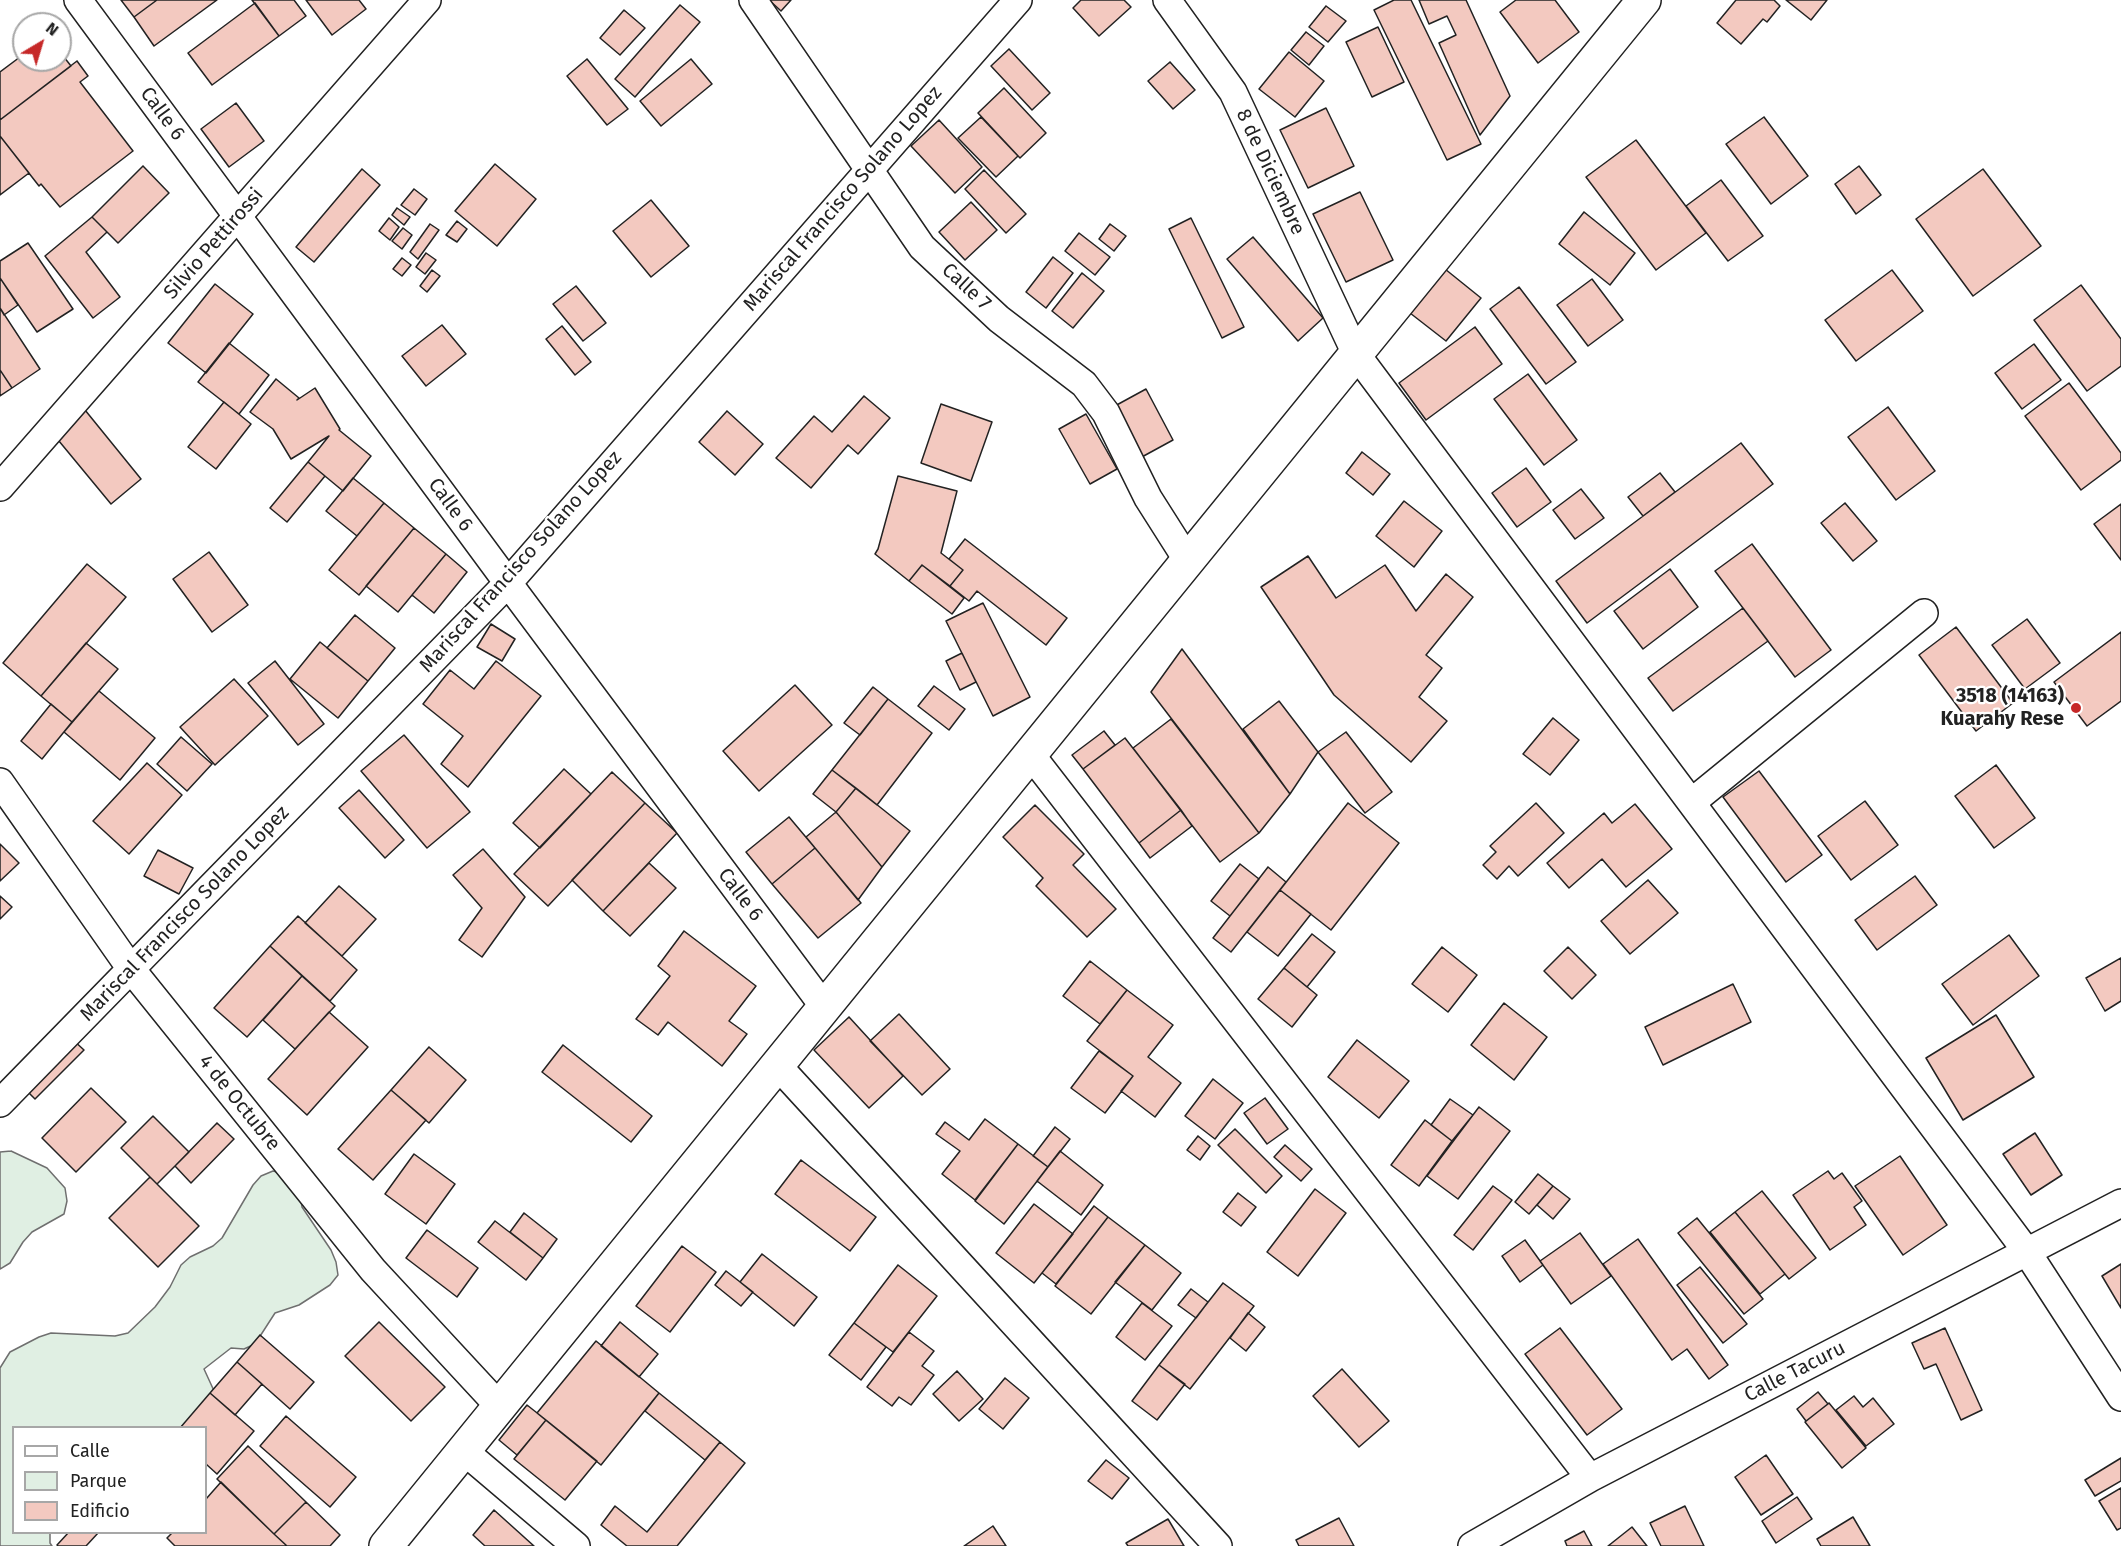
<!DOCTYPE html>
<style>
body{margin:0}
#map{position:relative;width:2121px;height:1546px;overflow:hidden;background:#fff;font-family:"Fira Sans",sans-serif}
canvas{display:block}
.legend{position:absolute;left:12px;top:1426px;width:195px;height:108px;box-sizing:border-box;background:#fff;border:2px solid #a7a7a7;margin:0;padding:8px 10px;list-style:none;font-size:18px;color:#222}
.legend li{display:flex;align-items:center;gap:12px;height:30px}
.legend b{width:30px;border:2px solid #a7a7a7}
.north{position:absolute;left:12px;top:12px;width:60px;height:60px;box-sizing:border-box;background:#fff;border:2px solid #a7a7a7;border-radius:50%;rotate:38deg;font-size:16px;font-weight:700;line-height:24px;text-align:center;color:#222}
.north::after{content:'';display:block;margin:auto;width:21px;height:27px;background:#c62828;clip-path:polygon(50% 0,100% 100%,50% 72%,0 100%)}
</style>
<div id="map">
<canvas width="2121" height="1546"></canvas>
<ul class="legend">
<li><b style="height:8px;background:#fff"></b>Calle</li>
<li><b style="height:16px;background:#e0efe3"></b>Parque</li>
<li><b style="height:16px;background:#f3c9c0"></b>Edificio</li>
</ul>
<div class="north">N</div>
</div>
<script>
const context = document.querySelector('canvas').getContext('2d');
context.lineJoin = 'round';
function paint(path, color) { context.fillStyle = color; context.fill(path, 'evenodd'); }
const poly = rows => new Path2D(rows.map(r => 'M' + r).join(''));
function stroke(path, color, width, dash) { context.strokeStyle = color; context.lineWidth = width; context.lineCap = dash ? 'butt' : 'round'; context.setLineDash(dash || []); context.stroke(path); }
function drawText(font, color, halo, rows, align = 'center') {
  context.font = font + ' "Fira Sans",sans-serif'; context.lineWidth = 4.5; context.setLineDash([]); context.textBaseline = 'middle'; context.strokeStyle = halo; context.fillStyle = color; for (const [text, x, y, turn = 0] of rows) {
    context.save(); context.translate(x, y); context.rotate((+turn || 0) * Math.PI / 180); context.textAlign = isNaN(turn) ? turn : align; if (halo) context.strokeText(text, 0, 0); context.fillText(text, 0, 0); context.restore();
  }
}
const green = poly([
 [11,1151,47,1168,65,1188,67,1201,64,1214,32,1232,23,1242,10,1263,0,1269,0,1152,11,1151],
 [273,1171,285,1174,300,1195,302,1207,331,1250,336,1262,338,1275,330,1285,299,1305,275,1313,255,1344,244,1349,231,1348,204,1369,215,1393,181,1427,14,1428,14,1532,50,1533,50,1543,52,1546,0,1546,0,1368,10,1352,39,1337,51,1333,115,1336,128,1333,155,1307,170,1287,181,1265,190,1257,213,1246,222,1238,253,1185,261,1176,273,1171]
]);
paint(green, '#e0efe3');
stroke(green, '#6f6f6f', 1.5);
const building = poly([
 [121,0,157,0,134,17,121,0],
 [157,0,217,0,154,46,134,17,157,0],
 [252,0,294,0,306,16,279,36,252,0],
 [306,0,359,0,366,9,332,35,306,0],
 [769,0,791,0,781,11,769,0],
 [1081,0,1124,0,1131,7,1099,36,1073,8,1081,0],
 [1394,0,1411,0,1481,144,1447,160,1374,10,1394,0],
 [1419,0,1466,0,1510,96,1480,135,1439,43,1456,35,1447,16,1429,24,1419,0],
 [1516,0,1555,0,1579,32,1538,63,1500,12,1516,0],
 [1736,0,1774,0,1780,6,1767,22,1763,19,1741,44,1717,23,1736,0],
 [1786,0,1827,0,1811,20,1786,0],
 [255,3,279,36,212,85,188,53,255,3],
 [680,5,700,22,635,97,615,79,680,5],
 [1326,6,1346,21,1328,42,1309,27,1326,6],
 [624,10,645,28,620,55,600,38,624,10],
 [1378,27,1404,82,1372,97,1346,42,1378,27],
 [1306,32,1324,46,1309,65,1291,50,1306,32],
 [1009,49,1050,93,1032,110,991,66,1009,49],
 [60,52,71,66,0,120,0,72,24,54,24,60,60,60,60,52],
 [1289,52,1324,81,1295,117,1259,89,1289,52],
 [587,59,628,109,607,125,567,76,587,59],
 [691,59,712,84,661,126,640,101,691,59],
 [77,61,88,76,80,82,133,151,60,207,41,184,39,186,0,136,0,120,77,61],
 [1170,62,1195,90,1173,109,1148,81,1170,62],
 [1004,88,1046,133,1020,158,978,113,1004,88],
 [236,103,264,141,229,167,201,129,236,103],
 [1326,108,1354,166,1308,188,1280,130,1326,108],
 [981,117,1018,156,996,177,958,138,981,117],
 [1764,117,1808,176,1771,204,1726,144,1764,117],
 [939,120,982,167,955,193,911,146,939,120],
 [0,136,29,173,0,195,0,136],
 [1636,140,1706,233,1656,270,1586,177,1636,140],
 [495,164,536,199,497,246,455,211,495,164],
 [143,166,169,193,118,243,92,217,143,166],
 [1859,166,1881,195,1856,214,1835,184,1859,166],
 [362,169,380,185,314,262,296,247,362,169],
 [1983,169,2041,246,1973,296,1916,219,1983,169],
 [984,170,1026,214,1006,233,965,189,984,170],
 [1721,180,1763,236,1728,261,1686,206,1721,180],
 [414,189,427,199,415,215,401,205,414,189],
 [1360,192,1393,260,1346,282,1313,214,1360,192],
 [651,200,689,246,651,277,613,231,651,200],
 [971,202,997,230,965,260,939,232,971,202],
 [397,208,410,217,404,225,392,215,397,208],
 [1584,212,1635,253,1610,285,1559,244,1584,212],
 [92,217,107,232,86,252,120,297,93,318,45,256,92,217],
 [389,218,399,227,390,240,379,231,389,218],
 [1191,218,1244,327,1222,338,1169,229,1191,218],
 [457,221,467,229,457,242,446,235,457,221],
 [430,224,439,230,418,259,410,252,430,224],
 [1110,224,1126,236,1114,251,1099,239,1110,224],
 [403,228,412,235,402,249,392,241,403,228],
 [1079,233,1110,257,1095,275,1065,251,1079,233],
 [1253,237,1323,318,1298,341,1227,259,1253,237],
 [28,243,73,309,37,332,0,278,0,261,28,243],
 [426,253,436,260,425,274,416,267,426,253],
 [1053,257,1073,273,1046,308,1026,292,1053,257],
 [402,258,411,265,402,276,393,269,402,258],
 [1445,269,1481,298,1446,341,1410,313,1445,269],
 [432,270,440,276,427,292,420,286,432,270],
 [1892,270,1923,311,1856,361,1825,320,1892,270],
 [1082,273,1104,291,1073,328,1052,311,1082,273],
 [0,278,18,305,4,315,0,308,0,278],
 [1592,279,1623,320,1588,346,1557,305,1592,279],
 [215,284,253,314,206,373,168,343,215,284],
 [2081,285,2121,339,2121,366,2087,391,2034,320,2081,285],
 [576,286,606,323,583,341,553,304,576,286],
 [1519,287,1576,362,1546,384,1490,309,1519,287],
 [0,308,40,369,12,388,0,370,0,308],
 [442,325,466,354,426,386,402,356,442,325],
 [562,326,591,362,575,375,546,339,562,326],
 [1475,327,1502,364,1426,420,1399,383,1475,327],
 [229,343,269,375,239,414,198,382,229,343],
 [2034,344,2061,380,2022,409,1995,373,2034,344],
 [0,370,12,388,0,396,0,370],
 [1528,374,1577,440,1544,465,1494,399,1528,374],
 [276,379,299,398,297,400,315,388,340,429,339,430,371,456,343,491,308,462,329,436,291,459,273,429,250,412,276,379],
 [2069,383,2121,453,2121,460,2081,490,2025,416,2069,383],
 [1146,389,1173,440,1140,458,1113,407,1146,389],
 [864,396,890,418,858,454,848,445,811,488,776,458,814,416,832,432,864,396],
 [224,402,251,424,216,469,188,447,224,402],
 [941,404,992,422,971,481,921,463,941,404],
 [1888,407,1935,471,1896,500,1848,437,1888,407],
 [85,410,141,479,111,504,54,435,85,410],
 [727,411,763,444,735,475,699,442,727,411],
 [1086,414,1117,469,1090,484,1059,429,1086,414],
 [1741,443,1773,484,1587,623,1556,581,1741,443],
 [1362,452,1390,474,1373,495,1346,473,1362,452],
 [308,462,325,476,287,522,270,508,308,462],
 [1526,468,1551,502,1517,527,1492,493,1526,468],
 [1660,473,1675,492,1643,516,1628,497,1660,473],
 [898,476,957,491,941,553,963,570,950,586,922,565,909,581,875,554,878,549,898,476],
 [353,478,384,503,357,536,326,511,353,478],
 [1581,489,1604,518,1575,539,1553,510,1581,489],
 [1404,501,1442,531,1414,567,1376,536,1404,501],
 [384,503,414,528,359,595,329,570,384,503],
 [1845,503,1877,541,1853,561,1821,523,1845,503],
 [2121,504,2121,560,2094,524,2121,504],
 [414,528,446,554,398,612,366,586,414,528],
 [965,539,1067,618,1046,645,977,591,969,601,950,586,963,570,949,559,965,539],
 [1752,544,1831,650,1795,677,1715,571,1752,544],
 [209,552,248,605,212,632,173,579,209,552],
 [446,554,467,572,434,613,412,595,446,554],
 [1308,556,1336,598,1385,565,1416,611,1446,574,1473,597,1426,655,1442,668,1419,697,1447,721,1411,762,1334,695,1261,587,1308,556],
 [87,564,126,597,41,696,3,663,87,564],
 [922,565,964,598,952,614,909,581,922,565],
 [1670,569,1698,607,1643,649,1614,611,1670,569],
 [983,603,1030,697,993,716,946,621,983,603],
 [1743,608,1768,641,1673,711,1648,678,1743,608],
 [355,615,395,648,368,681,327,648,355,615],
 [2027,619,2060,663,2025,689,1992,645,2027,619],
 [491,624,515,639,502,661,477,647,491,624],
 [1956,627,2013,703,1976,731,1919,655,1956,627],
 [2121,632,2121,701,2087,726,2054,682,2121,632],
 [320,642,368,681,338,718,290,679,320,642],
 [86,643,118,669,72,722,41,696,86,643],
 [1182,649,1290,794,1259,833,1151,692,1182,649],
 [962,653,976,682,960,690,946,661,962,653],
 [275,661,324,724,298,745,248,683,275,661],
 [496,661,541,696,468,787,441,764,463,736,423,704,450,670,474,689,496,661],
 [234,679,268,716,215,765,180,727,234,679],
 [795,685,832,725,759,791,723,751,795,685],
 [934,686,965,709,949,730,918,706,934,686],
 [873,687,888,699,860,735,844,723,873,687],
 [99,691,155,738,120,780,64,732,99,691],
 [888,699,932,733,877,805,832,770,888,699],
 [1279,701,1318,752,1290,794,1243,729,1279,701],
 [51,704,72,722,42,759,21,741,51,704],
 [1553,718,1579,740,1550,775,1523,754,1553,718],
 [1171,719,1259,833,1220,862,1133,748,1171,719],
 [1104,731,1115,745,1083,769,1072,755,1104,731],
 [1346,732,1392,792,1365,813,1318,752,1346,732],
 [404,735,470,812,427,848,361,771,404,735],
 [181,737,212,764,187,791,157,764,181,737],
 [1125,738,1181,810,1139,843,1083,769,1125,738],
 [147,763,182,795,129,854,93,821,147,763],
 [1996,765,2035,818,1994,848,1955,796,1996,765],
 [564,769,591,794,540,848,513,823,564,769],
 [832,770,856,788,836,812,813,794,832,770],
 [1759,771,1822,855,1786,882,1723,797,1759,771],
 [612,772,645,803,548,906,514,874,612,772],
 [856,788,910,831,882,867,836,812,856,788],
 [359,790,404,840,385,858,339,808,359,790],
 [1865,801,1898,845,1851,880,1818,836,1865,801],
 [645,803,677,833,603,911,572,880,645,803],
 [1348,803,1399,843,1331,930,1280,890,1348,803],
 [1536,803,1564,833,1518,876,1509,866,1497,879,1483,865,1496,852,1490,846,1536,803],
 [1635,804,1672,849,1626,887,1602,859,1569,888,1547,863,1604,813,1612,823,1635,804],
 [1035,805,1084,854,1073,865,1116,909,1087,937,1036,886,1043,878,1003,837,1035,805],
 [1181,810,1192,826,1150,858,1139,843,1181,810],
 [836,812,882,867,858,900,806,837,836,812],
 [789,817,815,848,772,884,746,852,789,817],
 [0,844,19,863,0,881,0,844],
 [815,848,861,903,818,938,772,884,815,848],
 [483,849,525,897,482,957,459,940,482,908,453,875,483,849],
 [158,850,193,868,179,894,144,876,158,850],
 [649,863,676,888,630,936,603,911,649,863],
 [1240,864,1259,879,1230,916,1211,901,1240,864],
 [1268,867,1286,882,1231,952,1213,938,1268,867],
 [1915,876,1937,905,1877,950,1855,920,1915,876],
 [1648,880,1678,913,1630,954,1601,921,1648,880],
 [339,886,376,919,342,956,305,923,339,886],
 [1280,890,1311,914,1278,956,1247,932,1280,890],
 [0,896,12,907,0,919,0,896],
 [298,916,357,970,330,1001,270,946,298,916],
 [684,931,756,986,729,1021,747,1034,722,1066,668,1022,658,1035,636,1019,670,976,658,966,684,931],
 [1312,934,1335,952,1307,987,1284,968,1312,934],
 [2009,935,2039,976,1973,1025,1942,984,2009,935],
 [270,946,302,976,247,1037,214,1008,270,946],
 [1442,947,1477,975,1448,1012,1412,984,1442,947],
 [1568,947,1596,975,1572,999,1544,971,1568,947],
 [2121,958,2121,1001,2105,1011,2086,978,2121,958],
 [1090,961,1127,990,1100,1024,1063,996,1090,961],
 [1284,968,1317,995,1292,1027,1258,999,1284,968],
 [302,976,335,1006,295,1049,263,1020,302,976],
 [1733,984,1751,1022,1663,1065,1645,1027,1733,984],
 [1127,990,1173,1025,1148,1057,1181,1083,1155,1117,1121,1091,1133,1076,1087,1041,1127,990],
 [1504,1003,1547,1037,1514,1080,1471,1045,1504,1003],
 [329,1012,368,1047,307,1115,268,1079,329,1012],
 [899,1014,950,1069,922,1095,870,1041,899,1014],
 [1996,1015,2034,1077,1963,1120,1926,1058,1996,1015],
 [849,1017,903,1076,869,1108,814,1050,849,1017],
 [72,1039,84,1050,35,1099,23,1087,72,1039],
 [1357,1040,1409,1081,1379,1118,1328,1077,1357,1040],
 [563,1045,652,1116,631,1142,542,1072,563,1045],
 [429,1047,466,1080,429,1123,391,1090,429,1047],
 [1099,1051,1133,1076,1105,1113,1071,1088,1099,1051],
 [1213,1079,1243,1103,1215,1139,1185,1116,1213,1079],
 [91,1088,126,1122,76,1172,42,1138,91,1088],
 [391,1090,426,1120,373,1180,338,1149,391,1090],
 [1265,1098,1288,1129,1267,1144,1244,1113,1265,1098],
 [1450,1099,1473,1115,1452,1141,1431,1125,1450,1099],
 [1479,1107,1510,1131,1458,1199,1427,1176,1479,1107],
 [153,1116,189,1152,157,1184,121,1148,153,1116],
 [985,1119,1018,1144,975,1200,942,1174,960,1151,936,1134,945,1122,969,1140,985,1119],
 [1425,1120,1452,1141,1419,1186,1391,1165,1425,1120],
 [217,1123,234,1139,191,1183,175,1166,217,1123],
 [1055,1127,1070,1139,1048,1167,1033,1156,1055,1127],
 [1235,1129,1282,1176,1266,1193,1218,1145,1235,1129],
 [2035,1133,2062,1175,2031,1195,2003,1154,2035,1133],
 [1198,1136,1210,1146,1200,1160,1187,1150,1198,1136],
 [1018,1144,1048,1167,1004,1224,975,1201,1018,1144],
 [1285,1145,1312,1169,1301,1181,1274,1157,1285,1145],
 [1060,1151,1103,1185,1081,1215,1037,1181,1060,1151],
 [414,1154,455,1184,426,1224,385,1194,414,1154],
 [1900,1156,1947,1225,1903,1255,1855,1186,1900,1156],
 [801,1160,876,1217,850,1251,775,1194,801,1160],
 [1828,1171,1834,1179,1842,1173,1862,1201,1854,1207,1866,1225,1830,1250,1793,1195,1828,1171],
 [1538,1174,1553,1186,1529,1214,1515,1202,1538,1174],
 [150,1177,199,1226,158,1267,109,1218,150,1177],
 [1493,1186,1512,1200,1473,1250,1454,1235,1493,1186],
 [1553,1186,1570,1199,1553,1219,1537,1205,1553,1186],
 [1315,1189,1346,1213,1298,1276,1267,1252,1315,1189],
 [1762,1191,1816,1258,1789,1279,1735,1212,1762,1191],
 [1238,1193,1256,1207,1241,1226,1223,1212,1238,1193],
 [1034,1204,1073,1234,1034,1283,996,1253,1034,1204],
 [1094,1206,1108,1217,1056,1284,1042,1273,1094,1206],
 [1735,1212,1785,1274,1760,1294,1710,1232,1735,1212],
 [524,1213,557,1239,543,1258,510,1232,524,1213],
 [1108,1217,1145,1245,1091,1314,1055,1286,1108,1217],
 [1697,1218,1763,1299,1744,1314,1678,1233,1697,1218],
 [495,1221,543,1258,526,1280,478,1242,495,1221],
 [427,1230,478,1268,457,1297,406,1258,427,1230],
 [1580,1233,1611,1276,1571,1304,1540,1261,1580,1233],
 [1638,1239,1728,1365,1709,1379,1687,1349,1672,1360,1603,1264,1638,1239],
 [1525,1240,1543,1265,1520,1282,1502,1256,1525,1240],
 [1145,1245,1181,1273,1152,1310,1115,1282,1145,1245],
 [682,1246,716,1272,670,1332,636,1306,682,1246],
 [762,1254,817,1297,794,1326,740,1282,762,1254],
 [2121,1264,2121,1308,2102,1276,2121,1264],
 [898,1265,937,1296,893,1352,854,1323,898,1265],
 [1700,1267,1747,1324,1723,1343,1677,1285,1700,1267],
 [726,1271,753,1292,741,1306,715,1285,726,1271],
 [1223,1283,1254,1306,1190,1389,1159,1365,1223,1283],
 [1191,1289,1208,1302,1196,1318,1178,1305,1191,1289],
 [1142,1303,1172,1326,1145,1360,1116,1337,1142,1303],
 [1248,1313,1265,1327,1246,1351,1230,1338,1248,1313],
 [379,1322,445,1387,411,1421,345,1356,379,1322],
 [620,1322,658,1354,639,1377,601,1346,620,1322],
 [854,1323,886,1347,861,1380,829,1355,854,1323],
 [1560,1328,1622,1409,1587,1435,1525,1354,1560,1328],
 [1945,1328,1982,1410,1961,1420,1936,1364,1924,1369,1912,1343,1945,1328],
 [909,1332,934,1351,922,1366,934,1375,911,1405,899,1397,892,1406,867,1387,909,1332],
 [260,1335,314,1382,290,1409,237,1362,260,1335],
 [596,1341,659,1393,601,1465,537,1413,596,1341],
 [237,1362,262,1384,235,1415,210,1393,237,1362],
 [1159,1365,1185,1384,1157,1420,1132,1401,1159,1365],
 [1342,1369,1389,1421,1359,1447,1313,1396,1342,1369],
 [957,1371,983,1399,959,1421,933,1394,957,1371],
 [1005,1378,1029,1398,1003,1429,979,1409,1005,1378],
 [1818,1392,1828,1404,1806,1421,1797,1409,1818,1392],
 [210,1393,254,1431,217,1474,206,1464,206,1428,180,1428,210,1393],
 [659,1393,720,1442,705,1460,645,1411,659,1393],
 [1854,1396,1863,1407,1873,1398,1894,1424,1866,1446,1836,1410,1854,1396],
 [1829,1403,1866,1448,1842,1468,1805,1422,1829,1403],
 [527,1405,546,1420,517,1455,499,1440,527,1405],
 [286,1416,356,1477,330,1507,260,1446,286,1416],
 [546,1420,597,1461,565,1500,514,1459,546,1420],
 [720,1442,745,1463,677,1546,627,1546,601,1525,615,1506,647,1532,720,1442],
 [248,1446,306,1502,274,1534,217,1479,248,1446],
 [1766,1455,1793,1494,1761,1515,1735,1477,1766,1455],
 [2121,1458,2121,1481,2095,1496,2085,1480,2121,1458],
 [1106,1460,1129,1478,1112,1499,1088,1481,1106,1460],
 [221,1482,274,1534,287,1546,175,1546,167,1538,173,1532,206,1532,206,1499,221,1482],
 [2121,1488,2121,1528,2117,1530,2099,1501,2121,1488],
 [1797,1497,1812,1519,1776,1543,1762,1521,1797,1497],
 [306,1502,340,1535,330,1546,287,1546,274,1534,306,1502],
 [1685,1506,1704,1546,1661,1546,1650,1523,1685,1506],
 [494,1510,534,1546,485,1546,473,1535,494,1510],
 [1853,1517,1870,1546,1821,1546,1817,1539,1853,1517],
 [1339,1518,1354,1546,1299,1546,1296,1540,1339,1518],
 [1168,1519,1184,1546,1128,1546,1126,1543,1168,1519],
 [993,1526,1006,1546,964,1546,993,1526],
 [1632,1527,1647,1546,1608,1546,1632,1527],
 [1584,1531,1592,1546,1567,1546,1565,1541,1584,1531],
 [69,1532,99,1532,86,1546,58,1546,57,1545,69,1532]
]);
paint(building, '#f3c9c0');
stroke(building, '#222', 1.5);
const minor = poly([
 [78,0,508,583,825,1008],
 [753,0,922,247,999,319,1084,384,1106,413,1148,498,1188,561],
 [1167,0,1233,92,1356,354,2027,1252,2121,1397],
 [0,487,427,0],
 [1031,755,1590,1478],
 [0,782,131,969,373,1270,500,1407],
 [1692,802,1924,613],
 [778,1066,1218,1546],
 [0,1103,508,583,1018,0],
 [464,1451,576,1546],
 [1472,1546,1590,1478,2121,1203]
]);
const primary = poly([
 [386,1546,1644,0]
]);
stroke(minor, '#222', 30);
stroke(primary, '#222', 36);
stroke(minor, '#fff', 27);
stroke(primary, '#fff', 33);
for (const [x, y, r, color] of [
 [2076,708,6,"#c62828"]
]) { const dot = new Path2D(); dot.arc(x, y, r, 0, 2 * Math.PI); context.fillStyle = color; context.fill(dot); stroke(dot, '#fff', 2); }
drawText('20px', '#222', '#fff', [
 ["Calle 6",162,114,54],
 ["8 de Diciembre",1270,172,65],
 ["Mariscal Francisco Solano Lopez",843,199,-49],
 ["Silvio Pettirossi",214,244,-49],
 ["Calle 7",966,287,43],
 ["Calle 6",450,505,54],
 ["Mariscal Francisco Solano Lopez",521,562,-48],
 ["Calle 6",740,895,53],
 ["Mariscal Francisco Solano Lopez",185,914,-46],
 ["4 de Octubre",239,1103,51],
 ["Calle Tacuru",1795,1372,-27]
]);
drawText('bold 20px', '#222', '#fff', [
 ["3518 (14163)",2064,696],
 ["Kuarahy Rese",2064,719]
], 'right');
</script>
